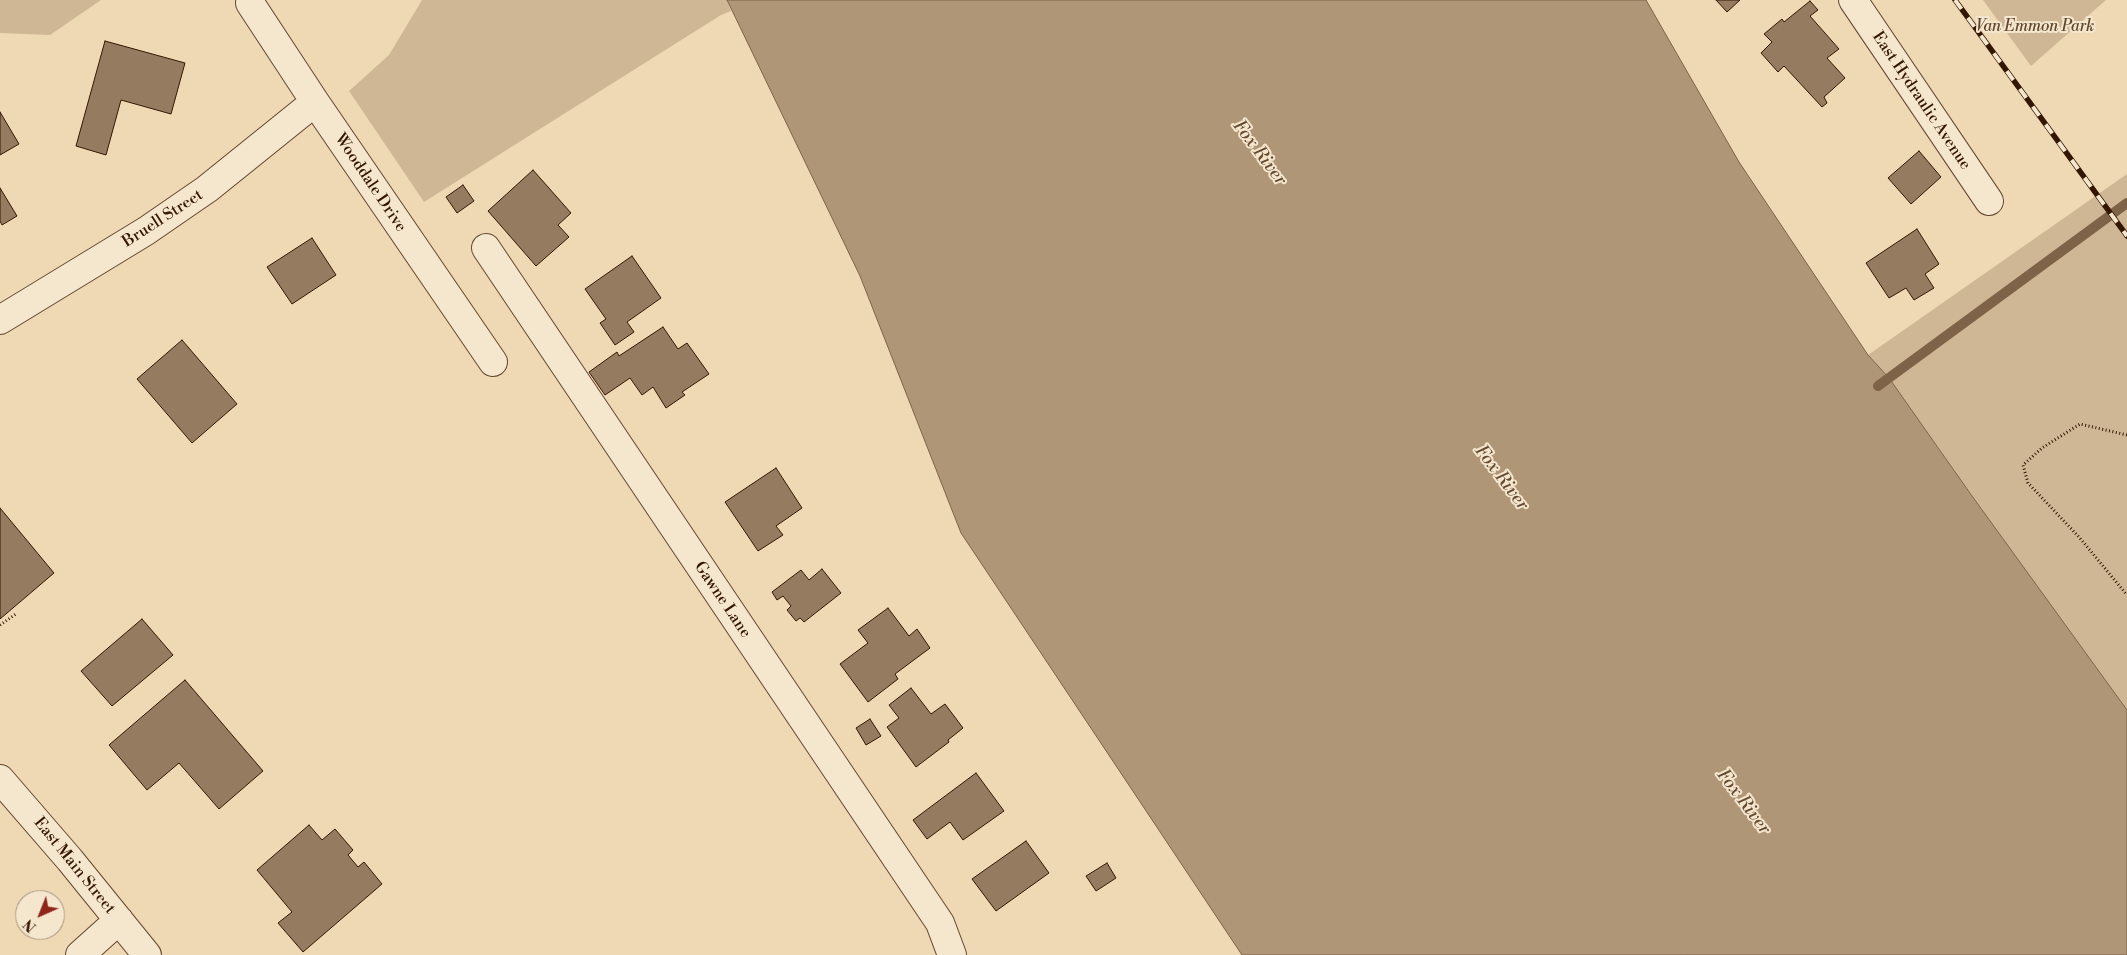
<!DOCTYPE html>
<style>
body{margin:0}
#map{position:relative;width:2127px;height:955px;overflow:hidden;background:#efd8b4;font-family:"Libre Bodoni",serif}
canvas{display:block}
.north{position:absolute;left:15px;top:890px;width:50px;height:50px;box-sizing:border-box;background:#f5e6ce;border:1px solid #a8937c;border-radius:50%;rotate:224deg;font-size:14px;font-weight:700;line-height:20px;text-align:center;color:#341702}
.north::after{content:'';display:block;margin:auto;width:18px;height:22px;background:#8f2418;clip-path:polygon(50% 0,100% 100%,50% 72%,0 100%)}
</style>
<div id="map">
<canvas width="2127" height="955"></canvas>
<div class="north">N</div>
</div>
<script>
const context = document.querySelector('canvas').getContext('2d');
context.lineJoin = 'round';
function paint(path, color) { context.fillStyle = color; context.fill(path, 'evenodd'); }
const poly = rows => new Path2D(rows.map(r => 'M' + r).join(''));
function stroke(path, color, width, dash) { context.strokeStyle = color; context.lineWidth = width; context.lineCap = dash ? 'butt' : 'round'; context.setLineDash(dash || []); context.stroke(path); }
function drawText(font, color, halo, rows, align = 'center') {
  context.font = font + ' "Libre Bodoni",serif'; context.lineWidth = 4; context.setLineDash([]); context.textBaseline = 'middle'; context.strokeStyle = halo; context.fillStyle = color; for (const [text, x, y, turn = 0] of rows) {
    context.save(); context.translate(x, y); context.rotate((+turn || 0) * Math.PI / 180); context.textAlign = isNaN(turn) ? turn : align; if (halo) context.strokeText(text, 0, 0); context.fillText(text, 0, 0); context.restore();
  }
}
paint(poly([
 [0,0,101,0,50,35,0,33],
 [422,0,727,0,731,11,721,15,424,202,349,91,389,55],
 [1983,0,2106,0,2031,66],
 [2127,174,2127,710,1972,496,1889,378,1868,355]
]), '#cfb796');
const water = poly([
 [727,0,1646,0,1739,162,1868,355,1889,378,1972,496,2127,710,2127,955,1242,955,961,533,860,276,727,0]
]);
paint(water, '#af9677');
stroke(water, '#7e6348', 1);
stroke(poly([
 [1878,386,2127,203]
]), '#7e6348', 10);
const building = poly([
 [1716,0,1740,0,1727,12,1716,0],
 [1810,1,1818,10,1810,16,1839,49,1827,58,1845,78,1824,97,1827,103,1822,107,1784,66,1778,72,1761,53,1772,42,1764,34,1782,19,1784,22,1810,1],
 [105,41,185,63,171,114,121,100,106,155,76,146,105,41],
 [0,112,19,144,0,155,0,112],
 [1919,151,1941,177,1911,204,1888,178,1919,151],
 [533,170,571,213,558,225,569,237,536,266,488,211,533,170],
 [463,185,474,201,457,213,446,197,463,185],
 [0,188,17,216,2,225,0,221,0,188],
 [1917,229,1939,264,1925,274,1934,288,1914,300,1906,288,1889,298,1866,263,1917,229],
 [312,238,336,275,292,304,267,267,312,238],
 [632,256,661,298,627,322,634,332,615,345,600,323,606,319,585,289,632,256],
 [663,327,678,349,687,343,709,374,682,392,685,395,666,408,653,387,642,395,630,378,605,395,589,372,617,352,619,356,663,327],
 [182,340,237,404,192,443,137,379,182,340],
 [776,468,802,508,776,526,783,535,758,551,725,502,776,468],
 [0,508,54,573,0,619,0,508],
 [822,569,841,593,804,622,800,618,796,621,787,610,791,606,783,596,777,600,772,592,801,570,809,580,822,569],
 [888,608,909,636,917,629,930,648,895,674,898,679,868,702,840,664,868,643,858,630,888,608],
 [142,619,173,655,112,706,81,671,142,619],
 [185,680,263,771,219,809,179,763,147,790,109,745,185,680],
 [911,688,931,714,945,704,963,728,948,740,949,742,916,767,887,727,899,718,889,705,911,688],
 [870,719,881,736,866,745,856,728,870,719],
 [976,773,1004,811,963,840,950,822,927,839,913,820,976,773],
 [309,825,322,840,335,829,353,850,348,855,358,867,364,862,382,884,303,952,278,923,292,912,257,870,309,825],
 [1026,841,1049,873,996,911,972,879,1026,841],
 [1107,863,1116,878,1096,891,1086,876,1107,863]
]);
paint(building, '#957b5f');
stroke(building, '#341702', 1);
const minor = poly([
 [1853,0,1989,201],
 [250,3,315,102,493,362],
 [486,248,940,923,952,955],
 [0,320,146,231,207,189,315,102],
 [0,779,70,860,147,955],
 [80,955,119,920]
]);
stroke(minor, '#63472e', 30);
stroke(poly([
 [2127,435,2080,424,2042,448,2023,465,2028,483,2079,537,2127,595],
 [0,625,16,614]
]), '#341702', 3, [1, 2.5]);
stroke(minor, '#f5e6ce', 28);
const rail = poly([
 [1955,0,2127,236]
]);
stroke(rail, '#341702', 5.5);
stroke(rail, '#f5e6ce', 4, [11]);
drawText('italic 16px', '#62472e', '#f5e6ce', [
 ["Van Emmon Park",2035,27]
]);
drawText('16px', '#341702', '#f5e6ce', [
 ["East Hydraulic Avenue",1921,101,56],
 ["Wooddale Drive",370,183,56],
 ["Bruell Street",163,219,-33],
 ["Gawne Lane",722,600,56],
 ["East Main Street",74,866,51]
]);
drawText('italic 18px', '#654a31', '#f5e6ce', [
 ["Fox River",1259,153,53],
 ["Fox River",1501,478,53],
 ["Fox River",1743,802,53]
]);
</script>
